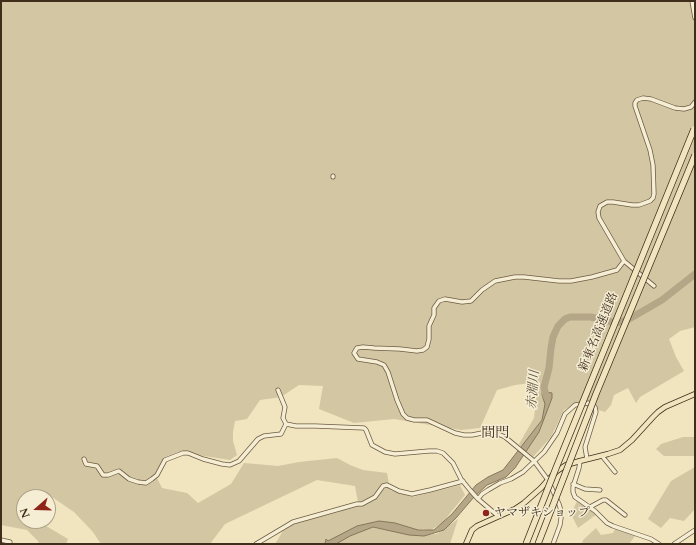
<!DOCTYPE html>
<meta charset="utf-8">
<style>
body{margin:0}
#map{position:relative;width:696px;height:545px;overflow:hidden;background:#f0e5bf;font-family:Cardo,serif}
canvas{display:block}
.frame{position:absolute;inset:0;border:2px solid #402d1a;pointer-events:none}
.north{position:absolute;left:16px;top:489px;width:40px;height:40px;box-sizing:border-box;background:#f5eed5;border:1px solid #ada18a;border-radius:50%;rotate:250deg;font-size:11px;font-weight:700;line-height:16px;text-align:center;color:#402d1a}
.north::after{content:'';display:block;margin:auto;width:14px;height:18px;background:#8f2418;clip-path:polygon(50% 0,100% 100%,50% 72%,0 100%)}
</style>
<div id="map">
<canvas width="696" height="545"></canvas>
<div class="frame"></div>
<div class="north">N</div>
</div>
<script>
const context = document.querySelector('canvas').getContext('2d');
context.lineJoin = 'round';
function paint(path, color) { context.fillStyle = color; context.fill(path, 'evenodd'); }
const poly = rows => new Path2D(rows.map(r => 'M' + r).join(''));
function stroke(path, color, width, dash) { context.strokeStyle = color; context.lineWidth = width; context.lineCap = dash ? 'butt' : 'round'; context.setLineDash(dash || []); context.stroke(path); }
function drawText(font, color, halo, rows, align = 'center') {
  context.font = font + ' Cardo,"Noto Serif JP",serif'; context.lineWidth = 3; context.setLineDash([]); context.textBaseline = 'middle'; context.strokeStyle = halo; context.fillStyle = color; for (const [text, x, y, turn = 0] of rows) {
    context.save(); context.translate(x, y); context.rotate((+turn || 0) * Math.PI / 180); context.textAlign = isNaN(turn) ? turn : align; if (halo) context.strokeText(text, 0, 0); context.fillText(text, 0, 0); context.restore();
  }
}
paint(poly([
 [1,1,695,1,695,327,680,331,669,339,676,357,684,371,640,397,636,403,628,388,614,395,611,405,605,412,576,403,564,410,551,437,533,457,519,444,534,418,538,382,515,385,497,390,480,428,461,430,394,419,354,423,319,409,323,386,299,385,281,397,260,400,247,419,235,421,233,432,233,441,237,455,230,460,178,452,165,457,155,474,162,488,187,493,198,503,231,484,244,463,278,466,299,462,337,458,350,465,363,470,387,473,390,490,413,497,460,485,465,495,443,522,430,531,424,529,415,530,370,527,417,535,437,534,458,519,450,544,275,544,283,531,294,524,316,517,338,512,358,502,355,486,317,480,225,524,210,544,101,544,93,532,74,512,49,495,48,497,24,497,24,521,42,521,41,523,68,539,66,544,39,544,38,541,27,530,1,525],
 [683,437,695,437,695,456,664,456,656,449,661,444],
 [695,467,695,509,684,521,670,518,661,528,648,519,671,481],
 [577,501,597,514,578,528,571,514],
 [596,528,601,535,613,533,615,529,635,536,629,544,582,544,583,540]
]), '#d2c6a3');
const water = poly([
 [543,386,546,392,552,393,552,398,539,432,515,468,506,477,487,485,474,497,456,518,444,530,424,536,409,535,373,527,350,536,336,544,325,544,326,539,328,541,357,526,379,521,395,523,418,530,434,530,452,514,476,485,488,477,503,470,542,420,545,404,542,395,543,386]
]);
paint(water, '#b4a687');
stroke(water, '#86765b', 1);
stroke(poly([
 [546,396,544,387,549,368,551,348,553,337,558,326,565,319,570,317,591,317,616,323,629,319,662,300,695,274]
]), '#b4a687', 7);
const minor = poly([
 [692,1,695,18],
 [333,176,333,177],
 [624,261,654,286],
 [278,390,285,407,283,418,286,424],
 [286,424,296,426,315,426,364,428,366,430,372,445,385,452,395,454,429,451,437,451,443,453,453,463,461,479,470,490,478,499,498,516],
 [602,456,615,472],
 [84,459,86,464,97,466,103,475,108,475,116,472,119,471,129,479,138,482,146,483,152,479,157,475,165,460,183,453,188,453,203,459,222,464,230,465,239,461,258,439,264,436,281,434,286,424],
 [580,461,579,468,573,487,573,492,575,497,595,511,607,523,613,526,651,539,659,544],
 [573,484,585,489,600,490],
 [478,499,482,494,488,490,500,483,511,479,523,472,544,452,557,433,565,414,575,405,589,403,595,407,596,412,585,447,587,459],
 [590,507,603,500,606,500,625,515],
 [1,540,10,542,10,544],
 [256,544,293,522,357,504,362,504,375,497,383,486,387,485,399,491,412,494,430,490,463,481],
 [553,544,560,525,561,518,561,511,559,504,548,480,534,461,505,437,496,433,487,432,472,435,464,435,455,433,427,420,414,420,407,418,403,414,397,400,388,372,384,365,377,362,358,359,354,353,357,348,363,347,374,348,400,349,417,351,423,350,427,347,429,339,429,326,434,315,434,308,439,301,445,299,462,302,471,301,482,290,495,281,515,277,524,277,559,281,571,281,592,277,617,270,624,261,599,218,598,212,600,206,607,202,613,202,632,205,639,205,650,201,653,198,654,194,653,165,650,150,635,106,635,103,637,100,643,98,651,99,675,108,684,109,691,107,695,102],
 [674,544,695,530]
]);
const major = poly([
 [466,544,472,530,477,526,515,509,524,503,541,488,548,480,557,471,566,465,580,461,608,454,620,450,632,440,653,417,658,412,665,407,695,394]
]);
stroke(minor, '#6c5b43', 5);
stroke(major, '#402d1a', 6);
stroke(minor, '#f5eed5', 3.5);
stroke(major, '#f0e5bf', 4.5);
const highwayBridge = poly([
 [526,544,556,468,694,129],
 [538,544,596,394,695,155]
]);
stroke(highwayBridge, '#402d1a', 7, []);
stroke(highwayBridge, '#f0e5bf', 5.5);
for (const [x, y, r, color] of [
 [486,513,4,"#8f2418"]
]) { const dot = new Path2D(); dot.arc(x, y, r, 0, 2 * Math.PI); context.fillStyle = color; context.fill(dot); stroke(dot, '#f5eed5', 1.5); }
drawText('12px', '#402d1a', '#f5eed5', [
 ["新東名高速道路",599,332,-68]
]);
drawText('12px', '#402d1a', '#f5eed5', [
 ["ヤマザキショップ",494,513]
], 'left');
drawText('italic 13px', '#63513b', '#f5eed5', [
 ["赤淵川",534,390,-85]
]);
drawText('14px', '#402d1a', '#f5eed5', [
 ["間門",495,434]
]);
</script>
